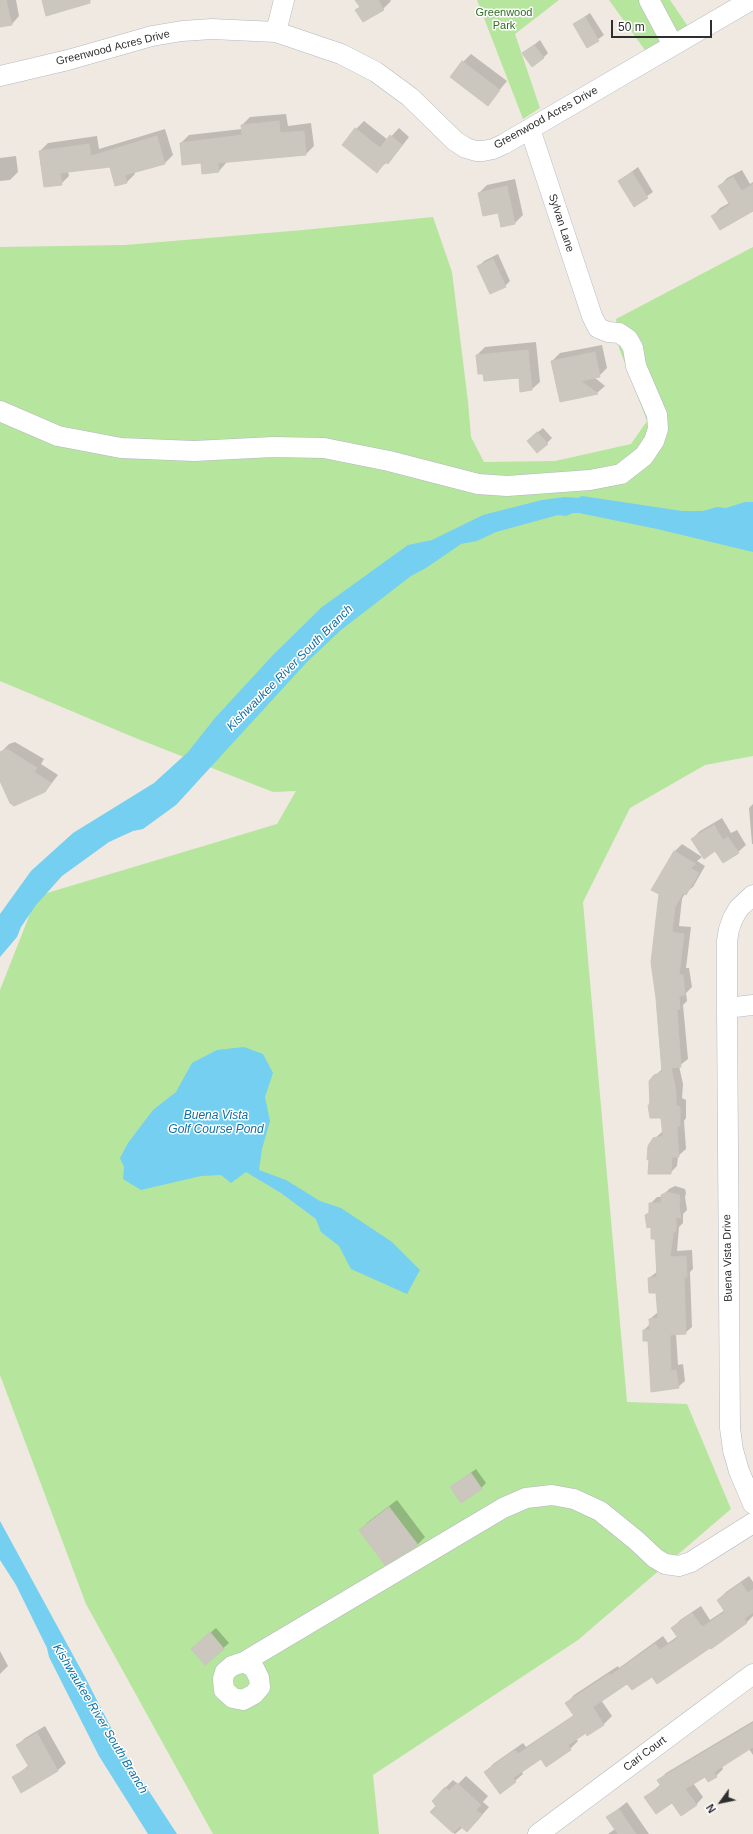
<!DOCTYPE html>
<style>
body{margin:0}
#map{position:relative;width:753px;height:1834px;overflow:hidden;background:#efe9e1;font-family:Helvetica,sans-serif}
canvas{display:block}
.north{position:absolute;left:701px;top:1782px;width:40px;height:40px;-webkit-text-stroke:3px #fff;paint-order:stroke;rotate:237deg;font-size:11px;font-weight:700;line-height:16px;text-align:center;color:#2e2e2e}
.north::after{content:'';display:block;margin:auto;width:14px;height:18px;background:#2e2e2e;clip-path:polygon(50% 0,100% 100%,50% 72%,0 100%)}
.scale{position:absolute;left:611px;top:20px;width:101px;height:18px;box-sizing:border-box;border:2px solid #2e2e2e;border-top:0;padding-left:5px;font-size:12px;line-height:14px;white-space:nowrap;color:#2e2e2e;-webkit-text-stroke:3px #fff;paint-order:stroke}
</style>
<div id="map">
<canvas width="753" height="1834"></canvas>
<div class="north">N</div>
<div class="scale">50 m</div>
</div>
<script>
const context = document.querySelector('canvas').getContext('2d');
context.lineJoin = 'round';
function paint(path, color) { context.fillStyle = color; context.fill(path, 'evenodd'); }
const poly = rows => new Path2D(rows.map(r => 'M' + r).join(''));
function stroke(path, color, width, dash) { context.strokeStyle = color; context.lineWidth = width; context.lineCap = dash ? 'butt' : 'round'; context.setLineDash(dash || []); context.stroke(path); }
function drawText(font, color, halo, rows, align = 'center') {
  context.font = font + ' Helvetica,sans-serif'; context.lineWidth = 3; context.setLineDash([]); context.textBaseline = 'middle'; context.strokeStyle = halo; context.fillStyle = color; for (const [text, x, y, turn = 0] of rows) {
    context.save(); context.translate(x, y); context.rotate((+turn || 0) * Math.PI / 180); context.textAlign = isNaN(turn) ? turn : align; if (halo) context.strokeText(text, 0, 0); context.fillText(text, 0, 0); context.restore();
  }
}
paint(poly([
 [477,0,559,0,515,34,540,108,523,119],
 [609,0,670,0,689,28,647,53],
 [433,217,452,272,468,402,471,437,484,462,555,461,631,444,647,421,619,348,616,319,753,247,753,756,705,765,630,808,583,902,627,1402,687,1404,731,1509,578,1640,373,1775,379,1834,213,1834,86,1604,0,1375,0,990,37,896,277,824,296,791,273,792,133,737,0,681,0,247,125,245,303,230]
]), '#b6e59e');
paint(poly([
 [582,496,682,511,703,511,717,507,726,508,745,502,753,502,753,552,657,529,579,513,573,513,566,516,558,515,496,532,477,541,461,544,426,568,411,576,341,630,307,662,176,805,143,829,133,831,109,842,62,876,36,905,21,927,17,937,0,957,0,914,31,871,73,833,154,783,188,752,215,718,273,655,322,607,408,545,432,540,483,515,542,500,565,497,578,498],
 [244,1047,263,1054,273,1073,265,1097,270,1121,262,1149,259,1170,286,1180,320,1201,341,1208,392,1242,420,1270,407,1294,351,1269,339,1246,321,1232,316,1219,281,1193,246,1172,231,1183,221,1175,201,1176,141,1190,123,1179,124,1167,120,1158,128,1143,153,1110,176,1092,192,1063,217,1050],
 [0,1521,85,1677,124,1753,177,1834,148,1834,99,1756,49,1657,47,1648,16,1585,0,1560]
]), '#75cff0');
paint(poly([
 [0,0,16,0,19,16,12,24,0,26],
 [356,0,390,0,391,1,383,9,357,10,360,7],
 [590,13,604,35,587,47,574,24],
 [540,40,548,53,543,58,523,54],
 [471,54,507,81,488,104,463,62],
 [286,114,288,126,311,123,314,146,306,154,226,161,226,163,219,171,201,162,181,143,189,135,242,129,242,125,250,117],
 [364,121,388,140,399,128,409,137,395,155,377,171,356,129],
 [165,129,173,155,165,163,134,172,135,174,127,182,116,185,110,165,68,171,69,176,61,184,40,151,48,143,97,136,99,149],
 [16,156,18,172,10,180,0,181,0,158],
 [638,167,653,192,634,205,619,181],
 [742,170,750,184,753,182,753,210,713,216,720,208,729,203,720,186,727,178],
 [515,179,523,215,515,223,479,193,487,185],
 [498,254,510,281,505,286,479,266,484,261],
 [536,342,540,382,532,389,521,390,520,377,484,372,477,355,485,347],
 [602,345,607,368,599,376,594,377,605,386,597,393,552,361,560,353],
 [543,428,552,438,547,443,533,436],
 [15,742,44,759,41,764,58,775,45,792,0,778,0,753,9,744],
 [753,804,753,844,752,844,749,808],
 [722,818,731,833,737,830,746,845,738,852,715,850,692,839,700,831],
 [682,844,702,857,697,861,705,866,693,887,685,893,682,899,679,926,691,927,686,968,689,968,692,987,686,993,687,1001,683,1005,688,1059,679,1066,683,1084,682,1098,686,1100,686,1118,684,1121,686,1149,678,1156,677,1166,670,1173,654,1139,663,1131,662,1117,649,1105,655,1076,662,1069,660,894,652,889,675,851],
 [675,1186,685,1189,686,1193,685,1197,687,1210,683,1214,683,1223,679,1227,677,1251,692,1250,693,1269,690,1272,692,1327,685,1333,676,1334,678,1365,683,1364,685,1381,678,1387,644,1330,650,1324,650,1319,658,1312,657,1292,649,1278,658,1271,656,1238,652,1226,646,1216,650,1211,650,1204,657,1197,662,1197,669,1189],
 [476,1469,486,1483,481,1488,451,1487],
 [397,1500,425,1537,417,1545,360,1530,368,1522],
 [749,1576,753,1582,753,1616,746,1623,710,1646,652,1675,628,1683,601,1700,612,1716,604,1724,588,1734,586,1732,576,1739,578,1741,570,1749,541,1758,522,1771,523,1774,515,1781,500,1792,486,1772,493,1764,523,1743,526,1747,574,1715,567,1703,574,1695,618,1666,619,1668,663,1636,668,1643,678,1636,673,1628,680,1620,701,1606,710,1620,725,1610,718,1600,726,1592],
 [216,1628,229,1643,205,1664,197,1644],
 [0,1651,8,1666,0,1674],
 [753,1721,753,1755,749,1749,722,1766,723,1769,716,1776,705,1775,693,1783,703,1797,696,1805,646,1797,661,1784,659,1780,666,1773],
 [45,1726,66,1763,58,1770,21,1792,13,1778,29,1765,17,1746,25,1738],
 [466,1776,488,1796,483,1802,489,1807,475,1823,463,1827,455,1834,432,1812,437,1806,445,1788,453,1780,458,1784],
 [627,1802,649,1834,608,1834,615,1829,608,1817]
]), '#0003');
const building = poly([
 [0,0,6,0,12,25,0,27,0,0],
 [42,0,90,0,90,3,46,16,42,0],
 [355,0,378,0,384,10,363,22,355,10,360,7,355,0],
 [585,17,599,41,587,48,573,24,585,17],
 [534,45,544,58,532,67,522,53,534,45],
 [462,61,500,90,488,106,450,77,462,61],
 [279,121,280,133,304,131,306,155,218,163,219,172,202,174,201,163,182,165,180,143,242,135,241,125,279,121],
 [355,128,380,148,390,135,402,145,388,164,385,162,377,173,342,145,355,128],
 [157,136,165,164,125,175,127,183,115,186,110,167,60,173,62,185,44,187,39,151,89,144,91,156,157,136],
 [632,172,648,198,634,207,618,181,632,172],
 [733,177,742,191,753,184,753,211,720,230,711,216,730,205,718,186,733,177],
 [507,186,515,224,501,227,498,213,483,216,478,193,507,186],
 [493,259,506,287,490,294,477,266,493,259],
 [528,350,532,390,520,392,519,378,484,381,483,374,478,374,476,355,528,350],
 [595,352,600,377,581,381,598,394,560,402,551,361,595,352],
 [537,432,548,444,537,453,527,441,537,432],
 [7,749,37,768,34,772,51,783,45,792,14,806,10,803,0,781,0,752,7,749],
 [714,825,723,840,728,837,739,853,723,863,715,851,704,859,691,839,714,825],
 [674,851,696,864,690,868,699,873,686,895,683,893,675,907,672,932,684,934,679,975,683,975,685,995,679,996,680,1009,677,1010,681,1067,671,1068,676,1091,676,1105,680,1107,680,1126,677,1126,679,1157,672,1157,671,1174,648,1174,649,1159,647,1160,648,1146,653,1138,663,1136,661,1118,650,1118,648,1105,650,1105,649,1081,654,1075,662,1072,656,998,651,962,659,894,651,890,674,851],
 [667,1192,679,1195,680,1200,679,1205,681,1218,676,1217,676,1231,673,1233,670,1257,686,1256,687,1277,684,1277,686,1334,670,1335,671,1371,676,1370,679,1388,651,1392,648,1341,643,1341,643,1330,650,1330,649,1319,658,1318,656,1293,649,1293,648,1278,657,1277,655,1239,651,1239,651,1227,647,1228,645,1215,649,1213,649,1203,661,1203,661,1195,667,1192],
 [471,1473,482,1489,461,1503,450,1487,471,1473],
 [389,1507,418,1545,385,1565,359,1530,389,1507],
 [741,1583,748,1593,753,1589,753,1612,744,1619,747,1623,711,1649,710,1648,657,1684,652,1677,632,1690,627,1684,593,1707,604,1725,587,1736,586,1733,568,1745,571,1750,546,1767,541,1759,513,1778,516,1782,500,1794,484,1772,515,1750,518,1754,574,1716,565,1703,609,1674,611,1675,655,1644,660,1650,678,1638,671,1628,692,1613,702,1627,725,1612,717,1600,741,1583],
 [210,1632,224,1649,205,1665,191,1649,210,1632],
 [753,1723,753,1747,714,1772,717,1777,708,1782,705,1777,685,1789,697,1805,681,1816,672,1803,656,1814,644,1797,661,1786,657,1780,753,1723],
 [37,1733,58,1771,21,1793,12,1777,29,1767,16,1745,37,1733],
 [457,1783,481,1805,476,1810,482,1815,467,1832,460,1826,453,1833,430,1812,436,1806,432,1801,445,1787,449,1791,457,1783],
 [619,1809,636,1834,618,1834,606,1817,619,1809]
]);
paint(building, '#cbc7bf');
stroke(building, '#cbc5ba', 1);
const minor = poly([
 [649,0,673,45],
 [276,32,284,0],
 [0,76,68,60,152,36,182,31,212,29,276,32,341,54,376,72,410,97,455,141,466,148,476,151,483,151,493,149,504,144,751,0],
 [0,411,58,436,121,448,194,451,273,447,324,448,389,461,478,484,507,486,590,480,621,474,644,456,654,441,658,429,657,415,636,366,633,348,628,339,619,333,608,332,598,328,592,316,530,129],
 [753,895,739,908,733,918,729,929,727,941,727,1008,753,1005],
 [727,1008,730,1428,733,1450,739,1471,753,1504],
 [244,1662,254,1668,259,1678,260,1687,254,1694,243,1700,233,1698,224,1690,223,1679,225,1672,232,1666,244,1662,259,1653,503,1508,526,1498,552,1495,574,1499,600,1511,637,1541,655,1558,665,1564,679,1566,691,1562,753,1523],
 [538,1834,753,1674]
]);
stroke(minor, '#b4b7c1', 21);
stroke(minor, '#fff', 20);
drawText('11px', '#2c6e1b', '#fff', [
 ["Greenwood",504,13],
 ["Park",504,26]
]);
drawText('11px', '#2e2e2e', '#fff', [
 ["Greenwood Acres Drive",113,48,-14],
 ["Greenwood Acres Drive",546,118,-29],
 ["Sylvan Lane",561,223,72],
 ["Buena Vista Drive",728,1258,-91],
 ["Cari Court",645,1754,-37]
]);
drawText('italic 12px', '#0d6fa3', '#fff', [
 ["Kishwaukee River South Branch",290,668,-45],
 ["Buena Vista",216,1116],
 ["Golf Course Pond",216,1130],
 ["Kishwaukee River South Branch",100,1719,59]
]);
</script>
